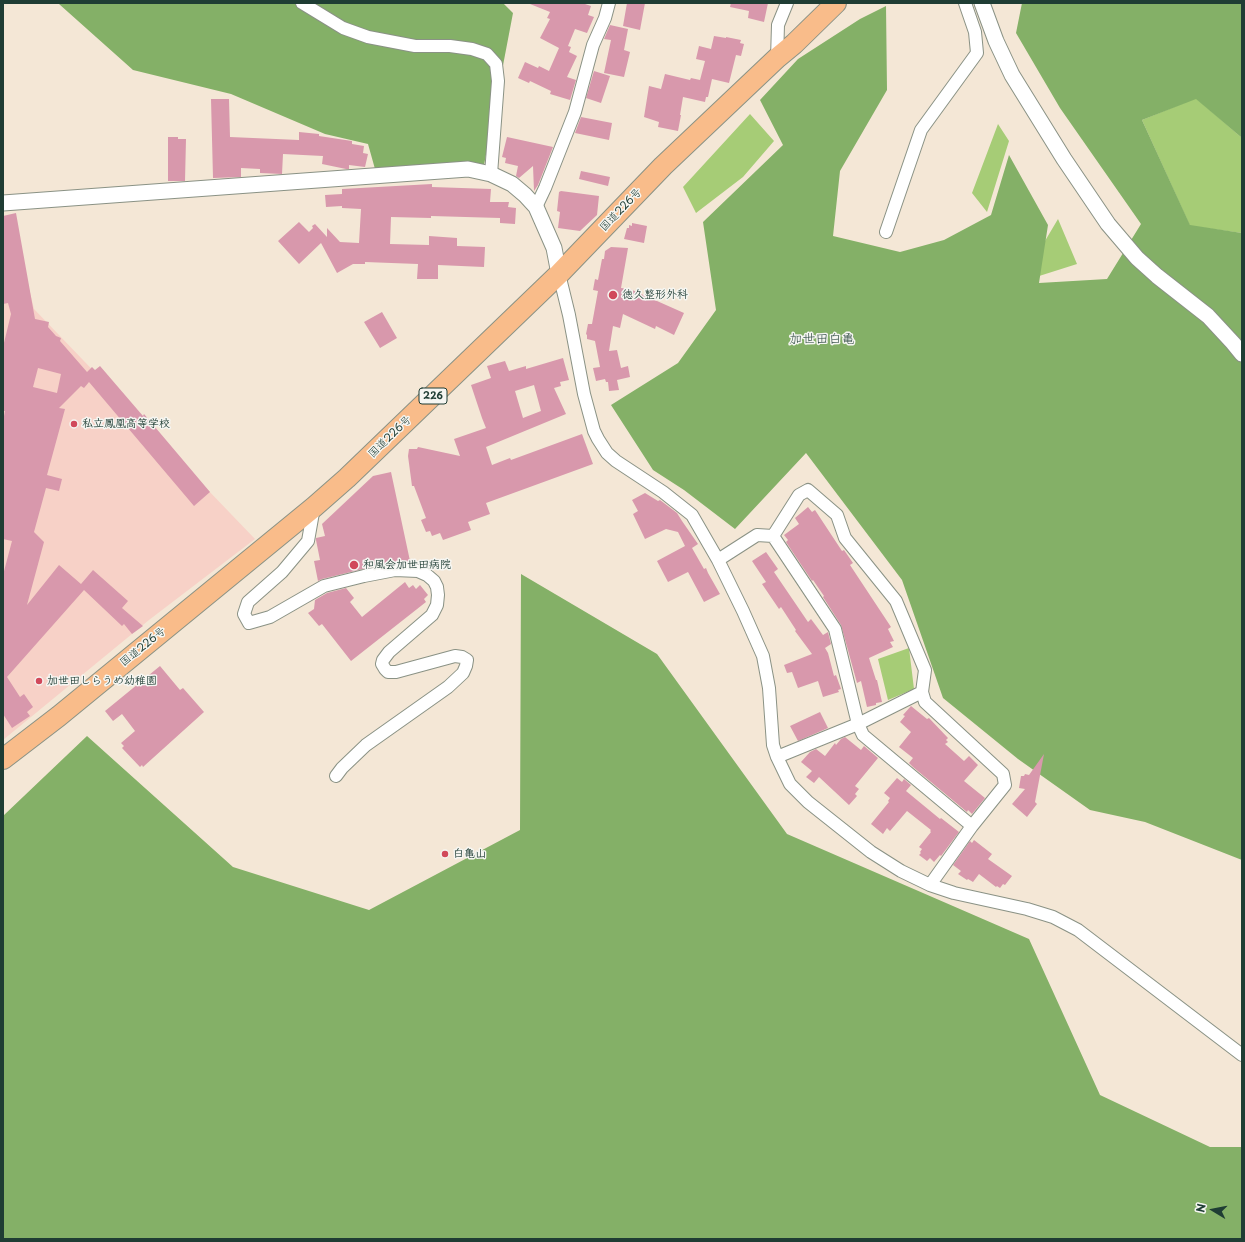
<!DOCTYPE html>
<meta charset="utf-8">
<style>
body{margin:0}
#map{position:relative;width:1245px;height:1242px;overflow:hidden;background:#f4e7d6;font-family:"Playpen Sans",sans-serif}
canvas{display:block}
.frame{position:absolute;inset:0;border:4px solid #1f3d34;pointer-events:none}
.north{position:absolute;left:1193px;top:1190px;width:40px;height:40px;-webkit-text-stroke:3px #f6f6f2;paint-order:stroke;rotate:280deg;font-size:11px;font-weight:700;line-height:16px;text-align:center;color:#1f3d34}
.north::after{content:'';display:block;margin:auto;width:14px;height:18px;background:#1f3d34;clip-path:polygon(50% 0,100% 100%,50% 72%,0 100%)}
</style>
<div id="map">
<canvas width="1245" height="1242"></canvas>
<div class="frame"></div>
<div class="north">N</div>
</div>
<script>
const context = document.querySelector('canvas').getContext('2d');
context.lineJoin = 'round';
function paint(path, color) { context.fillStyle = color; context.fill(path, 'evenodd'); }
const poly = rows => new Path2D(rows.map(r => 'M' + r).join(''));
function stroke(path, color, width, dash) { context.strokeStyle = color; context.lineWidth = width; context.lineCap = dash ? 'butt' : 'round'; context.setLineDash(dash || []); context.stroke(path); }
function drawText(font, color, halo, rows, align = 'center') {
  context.font = font + ' "Playpen Sans","Klee One",sans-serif'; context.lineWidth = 3; context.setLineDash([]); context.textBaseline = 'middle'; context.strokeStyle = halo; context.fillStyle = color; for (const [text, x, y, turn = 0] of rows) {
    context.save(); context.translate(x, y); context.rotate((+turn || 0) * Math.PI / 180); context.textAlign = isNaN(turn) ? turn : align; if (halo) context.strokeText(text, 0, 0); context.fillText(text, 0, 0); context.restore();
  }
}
paint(poly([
 [14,226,34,309,255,539,149,620,3,740,3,228]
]), '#f7d1c7');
paint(poly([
 [1196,98,1242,138,1242,233,1190,226,1142,120],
 [750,114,774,141,743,177,696,213,683,187],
 [998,124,1009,141,987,212,972,193],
 [1058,219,1077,264,1036,277,1042,246],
 [909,648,914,689,888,700,878,659]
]), '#a6cc76');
paint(poly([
 [38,3,503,3,513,13,484,165,457,162,375,169,368,144,325,134,231,94,133,70,59,4],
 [1022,3,1242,3,1242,138,1196,99,1142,120,1190,225,1242,233,1242,860,1145,822,1090,810,1018,759,943,698,902,580,806,453,735,529,684,490,653,470,611,405,678,363,716,310,703,222,783,145,760,100,798,59,860,19,886,6,887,90,840,171,833,236,900,252,944,240,991,215,1009,155,1048,225,1039,283,1107,279,1141,224,1060,108,1016,33],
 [521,574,657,654,787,834,1029,939,1100,1095,1210,1147,1242,1147,1242,1239,3,1239,3,816,87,736,233,867,369,910,520,830]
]), '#84b067');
paint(poly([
 [530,3,582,3,591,6,588,15,594,17,587,33,575,29,568,46,571,47,569,52,577,56,567,77,576,80,570,100,550,94,551,91,530,81,529,83,518,78,525,62,538,68,539,66,549,71,559,48,540,38,550,19,547,18,550,12,530,4],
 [627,3,645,3,640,30,623,26],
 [731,3,768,3,764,22,748,18,749,11,730,7],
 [610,25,628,29,624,50,630,52,624,77,604,73,611,40,604,39],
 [714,36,726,38,726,37,741,40,740,43,744,44,741,56,736,55,729,83,712,79,708,97,706,97,705,102,683,97,680,115,681,115,678,131,658,127,659,122,644,117,649,86,661,89,665,74,690,80,691,78,700,80,705,61,696,59,699,46,711,49],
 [594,71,610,76,601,103,586,98],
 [211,99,229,99,230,137,299,140,299,132,319,134,319,136,352,141,352,144,364,146,363,153,368,154,365,167,349,165,349,169,346,169,322,164,323,156,283,154,282,174,260,173,260,169,241,168,241,177,213,178],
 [581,117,612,123,609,140,575,133],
 [168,137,178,137,178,139,186,139,185,181,168,181],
 [507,137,553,147,538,185,534,191,533,166,519,178,516,176,518,166,505,163,506,158,502,157],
 [581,171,610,177,608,186,579,179],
 [432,184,432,187,491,189,490,202,509,202,508,207,516,208,515,224,500,223,500,218,431,216,431,218,391,217,390,244,429,245,429,236,457,238,457,246,485,247,484,267,438,265,438,279,417,279,418,264,365,262,365,264,353,264,337,273,321,243,299,264,278,241,299,222,309,232,313,228,312,226,315,224,327,237,327,228,340,242,359,243,361,209,342,208,342,206,326,207,325,195,342,194,342,189],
 [561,191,599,196,597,215,580,231,558,228,560,212,557,211,559,192],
 [16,213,35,319,49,322,48,327,56,336,61,338,60,341,87,372,92,367,95,370,100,366,143,416,144,414,210,492,194,506,89,382,84,388,81,386,59,408,65,409,47,475,62,479,59,491,46,488,34,532,44,542,27,605,59,565,81,584,93,570,128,601,122,608,143,626,132,634,124,624,122,626,84,590,7,677,20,697,24,694,33,707,27,712,30,716,12,728,3,714,3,575,12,541,3,539,3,421,5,411,3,411,3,347,11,314,8,303,3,304,3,216],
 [38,368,61,374,57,393,33,387],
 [632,223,647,226,644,243,624,239,627,228,629,228,629,225,632,226],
 [611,247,628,248,621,288,630,289,684,313,674,335,656,326,655,329,623,314,620,328,613,326,609,351,617,350,621,368,628,366,630,377,617,380,619,390,609,391,608,382,606,382,605,379,596,381,593,368,600,367,595,341,587,339,587,335,586,334,588,324,592,324,598,291,593,290,595,279,598,280,602,259,604,259,605,251],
 [382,312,397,338,380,348,364,322],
 [563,358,569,380,560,382,561,386,554,388,566,414,486,447,492,465,510,458,511,460,582,434,593,464,486,503,490,514,468,522,471,530,443,540,440,533,432,536,430,531,426,532,421,520,426,518,414,486,412,486,408,456,409,449,417,449,418,447,460,456,454,439,486,428,482,418,471,385,491,378,487,366,505,361,509,371,526,366,526,369],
 [534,385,541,411,523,418,515,391],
 [391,472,410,561,363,569,322,579,318,581,314,561,320,560,316,540,316,538,325,536,322,524,373,476],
 [645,493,658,501,660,500,677,513,682,521,698,544,692,548,704,569,706,568,708,573,720,594,704,602,688,572,668,582,657,561,685,546,678,532,666,529,645,539,633,514,638,511,632,500],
 [808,507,812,512,815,510,842,551,844,550,853,563,850,565,891,627,888,629,894,641,890,642,893,647,869,658,876,680,877,680,882,702,876,703,876,705,867,707,861,681,857,683,841,625,823,597,824,596,813,580,812,581,786,542,788,540,784,535,799,524,795,518],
 [766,552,778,569,774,572,808,622,811,619,823,635,828,632,831,644,825,648,828,653,834,676,836,675,841,689,838,690,839,692,823,697,818,681,798,688,792,672,787,673,784,665,812,654,795,631,796,630,781,607,779,609,762,584,766,582,752,561],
 [405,582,409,588,413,585,416,589,420,585,428,595,424,599,426,602,351,661,322,624,319,626,308,613,314,609,315,600,327,593,346,588,354,598,350,602,362,617],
 [160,666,180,690,183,688,204,712,143,767,142,765,140,767,122,748,124,746,121,743,135,731,122,714,113,721,105,711],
 [911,706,927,719,929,718,948,738,946,740,948,742,945,744,964,761,969,756,978,765,964,781,985,798,972,814,968,810,967,812,913,767,909,763,913,758,899,747,911,732,900,722,905,716,903,715],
 [820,712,828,728,798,741,790,726],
 [845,737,861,750,864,746,878,758,855,786,859,789,855,794,857,796,849,805,819,777,814,783,806,777,812,771,801,762,810,752,816,749,825,756,835,743,836,745,841,739],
 [1044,754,1035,802,1037,804,1027,817,1012,804,1025,789,1019,788,1021,776,1024,776,1025,774,1029,775],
 [897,778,902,782,904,779,911,785,906,791,940,819,941,818,959,832,941,856,940,855,934,862,930,858,927,861,919,855,921,853,920,852,922,849,919,847,931,832,930,831,931,830,907,811,890,831,887,828,883,834,871,824,889,802,888,801,890,798,884,793],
 [974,840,992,854,988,859,1012,876,1005,885,1003,884,1000,888,997,886,996,887,979,874,973,882,968,879,967,880,958,874,961,871,953,865,970,841,972,843]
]), '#d898ac');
const minor = poly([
 [302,3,343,28,368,37,415,46,450,46,472,49,487,54,496,64,498,81,491,174],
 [777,58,778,25,787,3],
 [536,207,545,188,575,112,593,45,605,18,609,3],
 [886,232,921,130,977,53,975,32,965,3],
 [559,274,569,315,584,394,594,431,598,439,607,453,616,461,663,492,692,515,718,560,743,611,763,656,769,688,773,745,777,757,790,784,808,802,871,852,901,871,930,885,954,893,1027,909,1053,917,1078,930,1242,1055],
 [314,507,308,541,282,572,248,602,244,614,249,623,270,617,324,586,364,576,395,570,418,571,427,575,434,581,437,587,438,595,437,605,432,615,389,652,383,660,382,664,385,669,388,672,396,672,455,656,462,657,467,660,466,666,463,673,448,687,366,745,342,768,336,776],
 [773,536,835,629,858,724,863,735,972,826],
 [718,560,757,535,773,536,799,495,808,490,837,515,845,538,896,601,925,670,922,692,925,702,1003,774,1005,785,972,826,930,885],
 [777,757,858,724,922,692]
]);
const tertiary = poly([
 [982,3,996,41,1012,75,1064,159,1108,224,1137,258,1157,276,1208,316,1233,343,1242,354],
 [3,203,468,169,491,174,512,184,525,195,536,207,554,248,559,274]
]);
const trunk = poly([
 [3,759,59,716,314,507,347,478,559,274,663,166,777,58,794,44,836,3]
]);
stroke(minor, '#8a9285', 14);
stroke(tertiary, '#8a9285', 17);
stroke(trunk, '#8a9285', 22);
stroke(minor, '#fff', 12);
stroke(tertiary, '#fff', 15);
stroke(trunk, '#f9bc8a', 20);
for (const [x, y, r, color] of [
 [613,295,5,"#d1495b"],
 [74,424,4,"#d1495b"],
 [354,565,5,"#d1495b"],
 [39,681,4,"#d1495b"],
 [445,854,4,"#d1495b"]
]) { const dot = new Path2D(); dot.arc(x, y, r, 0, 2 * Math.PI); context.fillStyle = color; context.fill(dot); stroke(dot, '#f6f6f2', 1.5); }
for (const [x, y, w] of [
 [433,396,28]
]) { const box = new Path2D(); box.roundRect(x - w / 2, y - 8, w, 16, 3); context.fillStyle = '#f6f6f2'; context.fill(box); stroke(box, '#1f3d34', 1); }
drawText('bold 10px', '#1f3d34', null, [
 ["226",433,396]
]);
drawText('11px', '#1f3d34', '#f6f6f2', [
 ["国道226号",621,210,-46],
 ["国道226号",390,437,-44],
 ["国道226号",143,647,-39]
]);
drawText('bold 11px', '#1f3d34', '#f6f6f2', [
 ["徳久整形外科",622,295],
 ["私立鳳凰高等学校",82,424],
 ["和風会加世田病院",363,565],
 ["加世田しらうめ幼稚園",47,681],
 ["白亀山",453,854]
], 'left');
drawText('13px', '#1f3d34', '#f6f6f2', [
 ["加世田白亀",822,339]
]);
</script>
